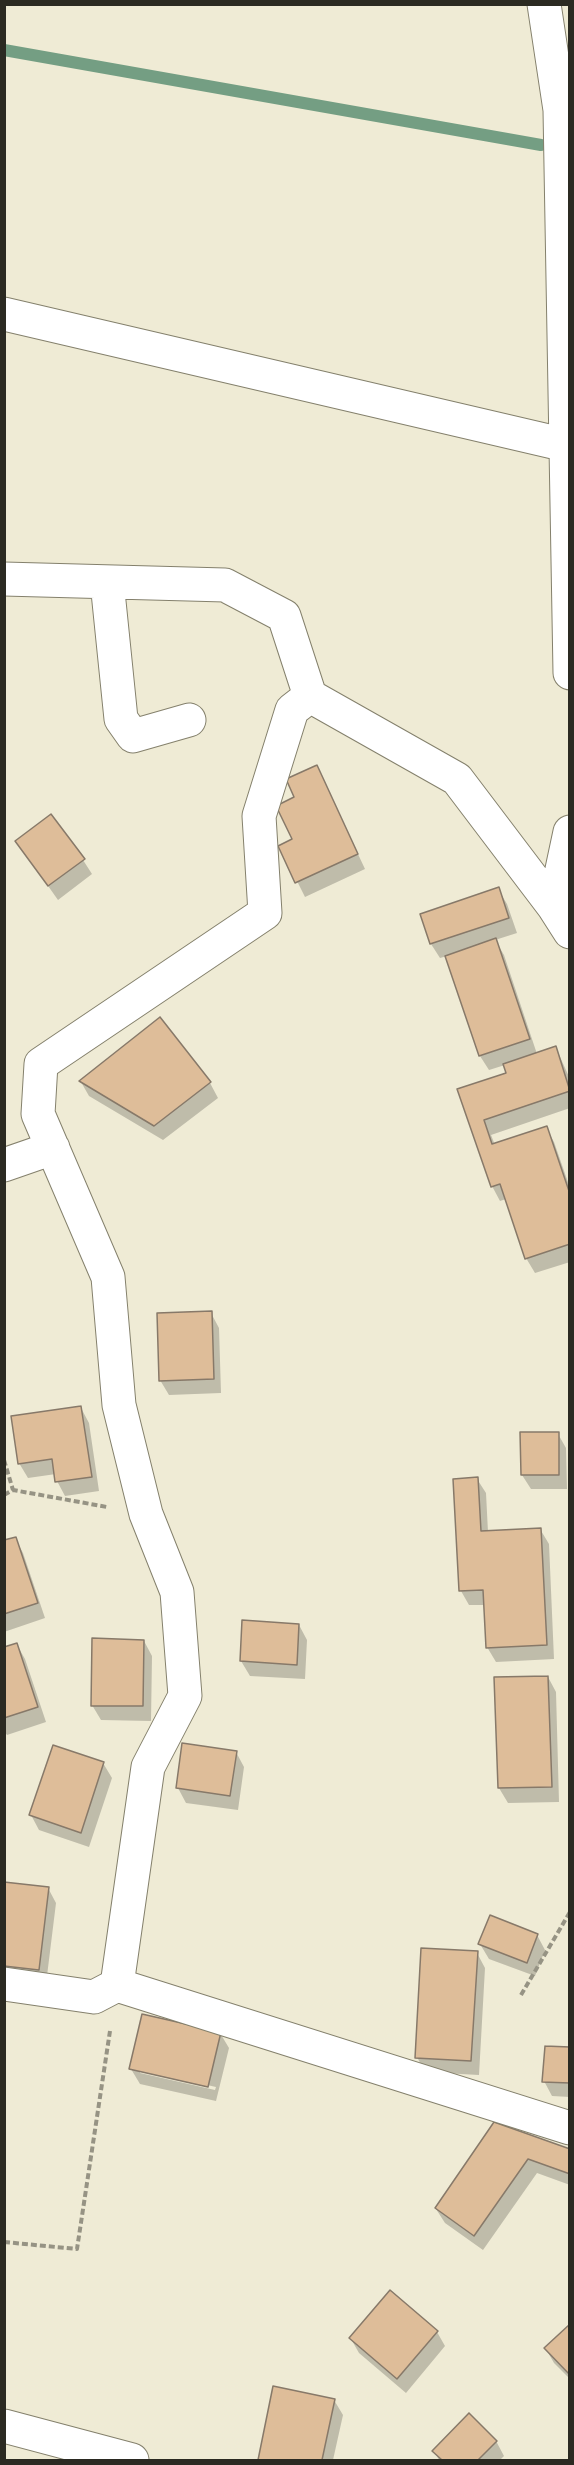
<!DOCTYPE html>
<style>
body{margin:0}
#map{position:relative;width:574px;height:2465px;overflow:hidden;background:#efebd5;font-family:Overpass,sans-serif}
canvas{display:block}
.frame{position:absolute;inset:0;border:6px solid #2b2a22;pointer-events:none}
</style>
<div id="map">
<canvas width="574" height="2465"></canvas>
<div class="frame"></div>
</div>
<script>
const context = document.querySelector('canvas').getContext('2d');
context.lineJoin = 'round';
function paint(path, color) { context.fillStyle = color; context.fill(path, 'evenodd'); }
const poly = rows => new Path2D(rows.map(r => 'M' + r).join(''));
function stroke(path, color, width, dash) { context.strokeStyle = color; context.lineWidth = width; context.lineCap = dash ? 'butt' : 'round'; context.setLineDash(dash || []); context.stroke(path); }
paint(poly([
 [324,782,365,869,305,897,280,847,294,840],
 [17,842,83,860,92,874,58,900],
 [498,889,507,904,517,933,495,940,504,955,537,1054,556,1048,570,1079,570,1108,491,1135,495,1145,546,1128,554,1142,570,1188,570,1262,535,1273,526,1258,506,1199,500,1201,492,1186,459,1090,508,1074,505,1065,489,1070,480,1056,447,956,440,958,431,944,421,915],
 [160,1019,210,1083,218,1098,163,1140,89,1096,81,1082],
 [211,1313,219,1328,221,1393,169,1395,160,1380],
 [81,1408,89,1423,99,1491,65,1496,57,1481,56,1474,28,1478,19,1463],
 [558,1434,566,1448,567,1489,531,1489,522,1475],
 [477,1479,486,1493,488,1532,540,1529,549,1544,554,1659,496,1662,487,1647,486,1605,469,1605,461,1591],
 [15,1538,23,1553,45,1618,4,1632,4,1542],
 [243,1621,299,1625,307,1640,305,1679,250,1676,241,1661],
 [144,1641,152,1656,151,1721,101,1720,92,1705],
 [17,1645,25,1659,46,1722,7,1735,4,1731,4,1649],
 [548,1677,556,1692,559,1802,508,1803,499,1788],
 [236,1752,244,1767,238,1810,186,1803,178,1788],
 [103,1763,112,1778,89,1847,39,1830,31,1815],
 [4,1883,48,1888,56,1903,46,1984,4,1979],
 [537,1935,545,1950,535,1976,489,1959,480,1944],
 [477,1953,485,1968,479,2075,425,2072,417,2057],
 [220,2033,229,2048,216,2101,140,2084,131,2069],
 [140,2070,216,2087,215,2090,140,2073],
 [570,2049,570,2097,552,2096,544,2081],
 [495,2124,570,2151,570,2185,537,2173,483,2250,445,2223,436,2209],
 [570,2326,570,2379,554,2363,546,2349],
 [437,2332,445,2346,406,2393,359,2353,351,2339],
 [274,2388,334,2400,343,2415,333,2460,259,2460],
 [496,2441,504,2456,500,2460,439,2460,434,2451]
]), '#0003');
stroke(poly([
 [4,50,541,145]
]), '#749e83', 12);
const building = poly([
 [317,765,358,854,295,883,278,846,292,839,276,806,294,797,286,779,317,765],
 [51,814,85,859,48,886,15,841,51,814],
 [499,887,509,918,430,944,420,914,499,887],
 [496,938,530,1039,479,1056,445,956,496,938],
 [160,1017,211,1082,154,1126,79,1081,160,1017],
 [556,1046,570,1091,484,1120,492,1144,547,1126,570,1194,570,1244,525,1259,500,1184,491,1187,457,1089,506,1073,503,1064,556,1046],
 [212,1311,214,1379,159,1381,157,1313,212,1311],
 [81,1406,92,1477,55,1482,52,1459,18,1464,11,1416,81,1406],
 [520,1432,559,1432,559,1475,521,1475,520,1432],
 [478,1477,481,1531,541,1528,547,1645,486,1648,483,1590,459,1591,453,1479,478,1477],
 [16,1537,38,1603,4,1614,4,1540,16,1537],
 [242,1620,299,1624,297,1665,240,1661,242,1620],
 [92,1638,144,1640,143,1706,91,1706,92,1638],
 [17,1643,38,1707,4,1718,4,1647,17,1643],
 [548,1676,552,1787,498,1788,494,1677,548,1676],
 [182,1743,237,1751,230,1796,176,1788,182,1743],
 [53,1745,104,1762,81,1833,29,1815,53,1745],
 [4,1882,49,1887,39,1970,4,1966,4,1882],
 [490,1915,538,1934,527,1963,478,1944,490,1915],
 [421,1948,478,1951,471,2061,415,2058,421,1948],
 [142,2014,221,2032,208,2087,129,2069,142,2014],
 [545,2046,570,2047,570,2083,542,2082,545,2046],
 [494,2122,570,2149,570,2174,528,2159,474,2236,435,2208,494,2122],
 [390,2290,438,2331,397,2379,349,2338,390,2290],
 [570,2324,570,2375,544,2348,570,2324],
 [273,2386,335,2399,322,2460,258,2460,273,2386],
 [469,2413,497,2441,478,2460,442,2460,432,2451,469,2413]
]);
paint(building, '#debd99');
stroke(building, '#877969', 1.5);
const street = poly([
 [544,4,560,110,570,673],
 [4,314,570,446],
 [4,579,225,585,284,616,310,696,457,779,554,907,570,932],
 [107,582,121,719,133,736,189,720],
 [554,907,570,832],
 [4,1165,53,1148],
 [4,1984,94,1997,117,1985,570,2128],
 [117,1985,148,1767,185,1696,177,1592,146,1514,119,1405,108,1277,38,1114,41,1064,265,913,259,816,292,710,310,696],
 [4,2426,132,2460]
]);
stroke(street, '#84806c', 35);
stroke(poly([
 [4,1460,13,1490],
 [4,1495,13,1490,107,1507],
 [521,1995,570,1912],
 [4,2242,77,2249,110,2031]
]), '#969384', 4, [6, 3]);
stroke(street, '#fff', 33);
</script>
